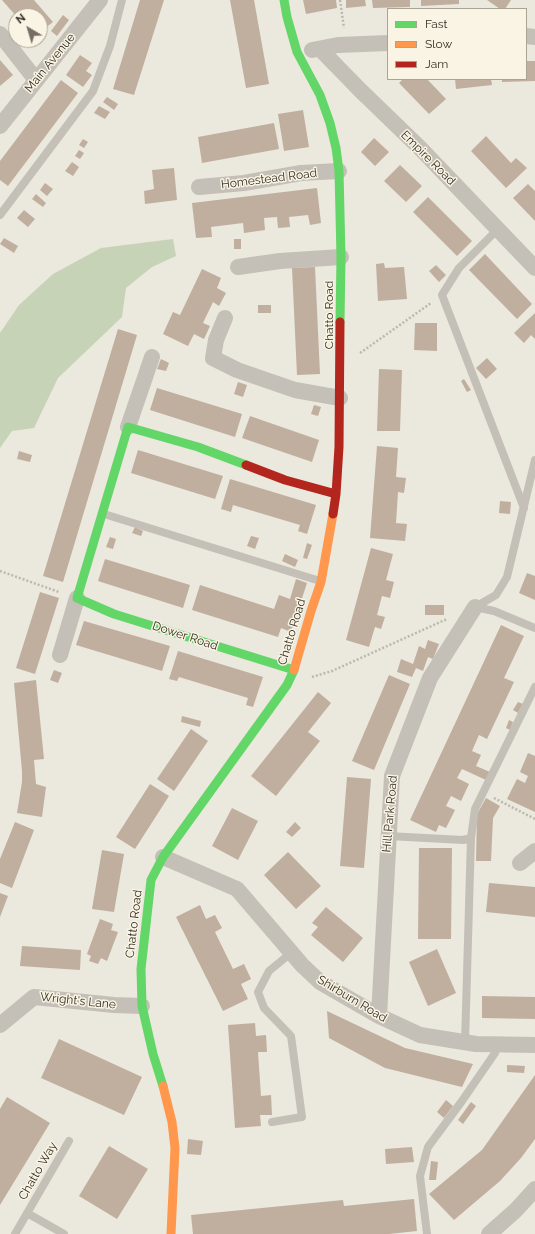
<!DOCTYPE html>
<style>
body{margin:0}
#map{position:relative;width:535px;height:1234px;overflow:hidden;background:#ebe8dd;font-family:Raleway,sans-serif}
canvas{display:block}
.legend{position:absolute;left:387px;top:8px;width:140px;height:72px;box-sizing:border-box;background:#f9f4e3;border:1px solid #aaa497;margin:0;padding:5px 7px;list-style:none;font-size:12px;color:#342d25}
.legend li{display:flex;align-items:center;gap:8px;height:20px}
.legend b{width:20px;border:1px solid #aaa497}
.north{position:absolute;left:8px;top:8px;width:40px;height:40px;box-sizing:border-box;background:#f9f4e3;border:1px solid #aaa497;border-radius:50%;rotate:322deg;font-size:11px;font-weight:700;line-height:16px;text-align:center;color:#342d25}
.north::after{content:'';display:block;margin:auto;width:14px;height:18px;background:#746e65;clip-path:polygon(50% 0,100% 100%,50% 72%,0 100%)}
</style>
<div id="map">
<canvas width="535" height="1234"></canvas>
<ul class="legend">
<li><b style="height:5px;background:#63d668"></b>Fast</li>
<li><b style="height:5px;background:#ff974d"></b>Slow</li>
<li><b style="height:5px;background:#b3261e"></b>Jam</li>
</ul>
<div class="north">N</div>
</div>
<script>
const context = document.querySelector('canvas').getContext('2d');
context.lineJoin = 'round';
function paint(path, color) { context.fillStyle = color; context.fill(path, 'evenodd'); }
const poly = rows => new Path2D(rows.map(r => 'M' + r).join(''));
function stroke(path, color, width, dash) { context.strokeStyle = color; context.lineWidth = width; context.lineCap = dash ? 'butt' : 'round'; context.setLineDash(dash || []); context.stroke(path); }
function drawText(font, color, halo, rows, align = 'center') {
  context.font = font + ' Raleway,sans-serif'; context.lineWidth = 3; context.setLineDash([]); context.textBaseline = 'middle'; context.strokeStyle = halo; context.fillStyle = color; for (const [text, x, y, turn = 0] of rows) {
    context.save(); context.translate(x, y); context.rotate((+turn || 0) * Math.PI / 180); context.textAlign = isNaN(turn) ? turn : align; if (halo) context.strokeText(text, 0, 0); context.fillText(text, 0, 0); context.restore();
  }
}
paint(poly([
 [173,239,176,256,152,267,126,288,122,317,58,378,34,428,12,431,0,448,0,333,19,305,53,274,101,248]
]), '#c7d3b6');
paint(poly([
 [2,0,34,0,53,22,40,32,40,16,16,16],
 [140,0,164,0,134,95,113,89],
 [230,0,254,0,269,84,246,88],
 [303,0,336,0,337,8,306,14],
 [346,0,365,0,366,6,346,8],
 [372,0,410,0,410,7,373,8],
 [421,0,459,0,459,4,421,6],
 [487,0,511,0,505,9,500,9],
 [63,15,69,20,57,36,51,31],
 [80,55,92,63,86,71,92,75,83,87,66,75],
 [0,60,13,75,0,86],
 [526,61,535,61,535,81,502,82,502,79,526,79],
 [403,79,427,79,446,99,429,114,399,83],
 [455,79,491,79,492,85,456,89],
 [61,80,78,93,8,186,0,180,0,161],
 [107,97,118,104,114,110,103,102],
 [99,106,110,112,105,119,94,113],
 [303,110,309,147,284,151,278,114],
 [274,123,279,149,202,163,198,137],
 [486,136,511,163,516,158,527,168,506,188,471,151],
 [374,138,389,152,375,166,361,152],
 [83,139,88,142,84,148,79,145],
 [79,150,84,153,80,159,75,156],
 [72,162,79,167,73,176,65,171],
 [400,165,422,186,406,202,384,181],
 [174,168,177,200,145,204,144,191,154,189,152,170],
 [45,183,53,189,47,196,40,190],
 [528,184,535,191,535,221,513,198],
 [317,188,321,223,310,225,308,215,289,217,290,227,278,228,277,217,264,218,265,230,244,233,243,223,211,227,212,237,196,238,192,203],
 [36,194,46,203,43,207,32,199],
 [428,197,472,241,457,256,413,212],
 [24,210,35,219,28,227,17,218],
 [4,238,18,246,14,253,0,244],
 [234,239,241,239,241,249,234,249],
 [485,254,532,304,517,319,469,270],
 [384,263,385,268,404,267,407,299,378,301,376,264],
 [436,265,446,275,439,282,429,271],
 [315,267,320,374,297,375,292,268],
 [202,269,221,278,217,288,226,293,219,306,213,302,203,323,210,326,204,339,194,334,188,346,163,334,173,312,180,315],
 [258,305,271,305,271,313,258,313],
 [535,313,535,339,531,335,524,343,514,333],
 [415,323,437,323,437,351,414,350],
 [118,329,137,335,63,582,43,576],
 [487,358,497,369,486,379,476,368],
 [161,359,169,363,166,371,157,369],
 [379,369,402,370,400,431,377,431],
 [464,379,471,390,467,392,461,381],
 [238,382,247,385,243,397,234,394],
 [157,388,242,414,235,437,150,410],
 [314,405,321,407,318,416,311,414],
 [250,416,319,440,312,462,242,438],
 [377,446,398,448,396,477,406,478,404,493,398,492,396,523,407,524,405,541,370,538],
 [138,450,223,476,215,499,131,473],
 [19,451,32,455,30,462,17,459],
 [230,479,316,505,307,534,298,531,300,525,233,505,231,512,221,509],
 [500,501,511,502,510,514,499,513],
 [135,527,143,531,141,536,132,533],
 [251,536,259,538,255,549,247,546],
 [110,537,116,539,113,549,106,547],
 [307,543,312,545,307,559,303,558],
 [371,548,393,554,386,580,394,582,390,598,382,596,377,615,385,617,381,629,375,627,369,647,346,640],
 [285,554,298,560,295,567,282,561],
 [105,559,190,585,183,608,98,581],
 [527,573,535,576,535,600,519,593],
 [296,579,307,583,291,632,281,628,278,637,192,610,200,585,274,609,279,595,290,599],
 [40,592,59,598,35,674,16,668],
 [425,605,444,605,444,615,425,615],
 [84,621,170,646,162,671,76,645],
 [501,625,524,636,504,678,514,682,487,739,479,735,472,751,481,755,476,766,490,772,486,780,462,769,457,778,469,784,461,801,451,796,446,806,455,810,446,828,439,825,436,832,410,820],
 [428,640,439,644,433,659,428,657,423,671,416,668,412,677,397,672,401,659,413,664,419,646,425,649],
 [178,651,263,677,253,707,246,705,248,698,179,677,177,681,169,679],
 [54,670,62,673,58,683,50,680],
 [389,675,410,684,374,770,352,761],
 [36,680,44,759,34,760,36,784,46,787,42,817,17,813,22,782,22,771,14,683],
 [318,692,331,703,308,732,320,741,276,796,251,776],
 [518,702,523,704,518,713,513,710],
 [182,716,201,721,200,727,181,722],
 [509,720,513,722,510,730,506,728],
 [191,729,208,741,174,791,157,779],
 [528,753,535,756,535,812,507,799,517,779,525,783,528,776,520,772],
 [347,777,371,779,364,868,340,866],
 [150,784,169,796,135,849,116,837],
 [486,798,500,806,493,818,491,861,476,861,477,814],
 [232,808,258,821,238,860,212,846],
 [15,822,34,830,12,888,0,883,0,859],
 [295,822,301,828,292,837,286,832],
 [419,848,452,848,451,939,418,939],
 [102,850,124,854,114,912,92,909],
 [288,852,321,886,296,909,264,875],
 [489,883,535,887,535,917,486,912],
 [0,893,8,896,0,917],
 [200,905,206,919,215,915,222,928,215,932,233,969,244,964,251,979,241,984,248,999,223,1011,176,917],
 [326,907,363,938,343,962,311,935,318,927,312,923],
 [100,919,113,924,111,930,118,932,107,961,101,958,98,964,89,961,91,956,87,954],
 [22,946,81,950,80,970,20,966],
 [437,949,456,993,428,1006,409,962],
 [482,996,535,997,535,1019,482,1018],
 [327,1011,405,1048,473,1064,462,1087,385,1068,329,1038],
 [255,1023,256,1036,266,1035,267,1052,258,1052,261,1096,271,1095,272,1115,260,1115,261,1126,235,1128,228,1025],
 [59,1039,142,1077,124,1115,41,1078],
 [507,1065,525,1066,524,1073,507,1072],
 [535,1075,535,1139,521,1158,500,1181,454,1220,429,1194,482,1150],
 [7,1097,50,1123,0,1205,0,1109],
 [446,1100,453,1106,444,1118,437,1112],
 [471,1102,476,1106,463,1124,458,1120],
 [188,1139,203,1141,201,1155,187,1154],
 [109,1146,148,1169,117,1219,79,1196],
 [412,1147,414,1162,386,1164,385,1149],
 [431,1161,438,1162,436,1180,429,1180],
 [414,1199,417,1231,389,1234,193,1234,191,1215,343,1200,344,1206]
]), '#c0af9e');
stroke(poly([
 [340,0,344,28],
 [360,353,431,303],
 [0,571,59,592],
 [312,677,332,671,447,619],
 [494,798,535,819]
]), '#bdb8af', 2.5, [2, 2]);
stroke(poly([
 [0,215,93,91,110,46,122,0],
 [498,229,459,268,442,295,524,508],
 [104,514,320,581],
 [475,607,496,595,507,577,535,460],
 [475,607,494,611,535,628],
 [388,836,463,840,471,838,475,809,535,687],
 [465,1042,471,838],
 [272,1122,302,1117,291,1036,264,1008,258,992,269,971,291,953],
 [27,1213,64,1234],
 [15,1234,69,1141],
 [427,1234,420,1176,428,1147,462,1101,495,1053,498,1044]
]), '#c4c0b7', 8);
stroke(poly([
 [0,34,36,80],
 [526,36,535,37],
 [320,49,360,90,420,148,535,268],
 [312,50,338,45,388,43],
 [0,126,100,0],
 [199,187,244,183,301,173,339,171],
 [238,267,280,261,341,257],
 [225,318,216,340,213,358,237,370,295,390,340,398],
 [128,427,152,357],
 [60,655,77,598],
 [163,857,237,889,302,965,320,982,379,1016,420,1035,476,1044,535,1045],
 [520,863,535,851],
 [379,1016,392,776,430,678,475,607],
 [0,1025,34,997,114,1005,142,1006],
 [489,1234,516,1210,535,1189]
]), '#c4c0b7', 16);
stroke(poly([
 [284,0,287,17,297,52,320,95,330,123,336,148,339,171,341,257,340,322],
 [246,465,198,447,128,427,77,598,114,614,294,670],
 [163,1086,153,1054,142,1006,141,969,151,880,163,857,287,685,294,670]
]), '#63d668', 9);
stroke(poly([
 [294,670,311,611,321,582,333,514],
 [163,1086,172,1122,175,1148,171,1234]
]), '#ff974d', 9);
stroke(poly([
 [246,465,285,480,336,494],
 [333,514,336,494,339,447,340,322]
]), '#b3261e', 9);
drawText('12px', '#342d25', '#f9f4e3', [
 ["Main Avenue",50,63,-51],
 ["Empire Road",428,158,45],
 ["Homestead Road",269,179,-7],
 ["Chatto Road",329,315,-90],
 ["Chatto Road",292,632,-73],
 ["Dower Road",185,636,18],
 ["Hill Park Road",390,814,-85],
 ["Chatto Road",134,924,-83],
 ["Shirburn Road",352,999,31],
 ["Wright's Lane",78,1001,6],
 ["Chatto Way",38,1171,-60]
]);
</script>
